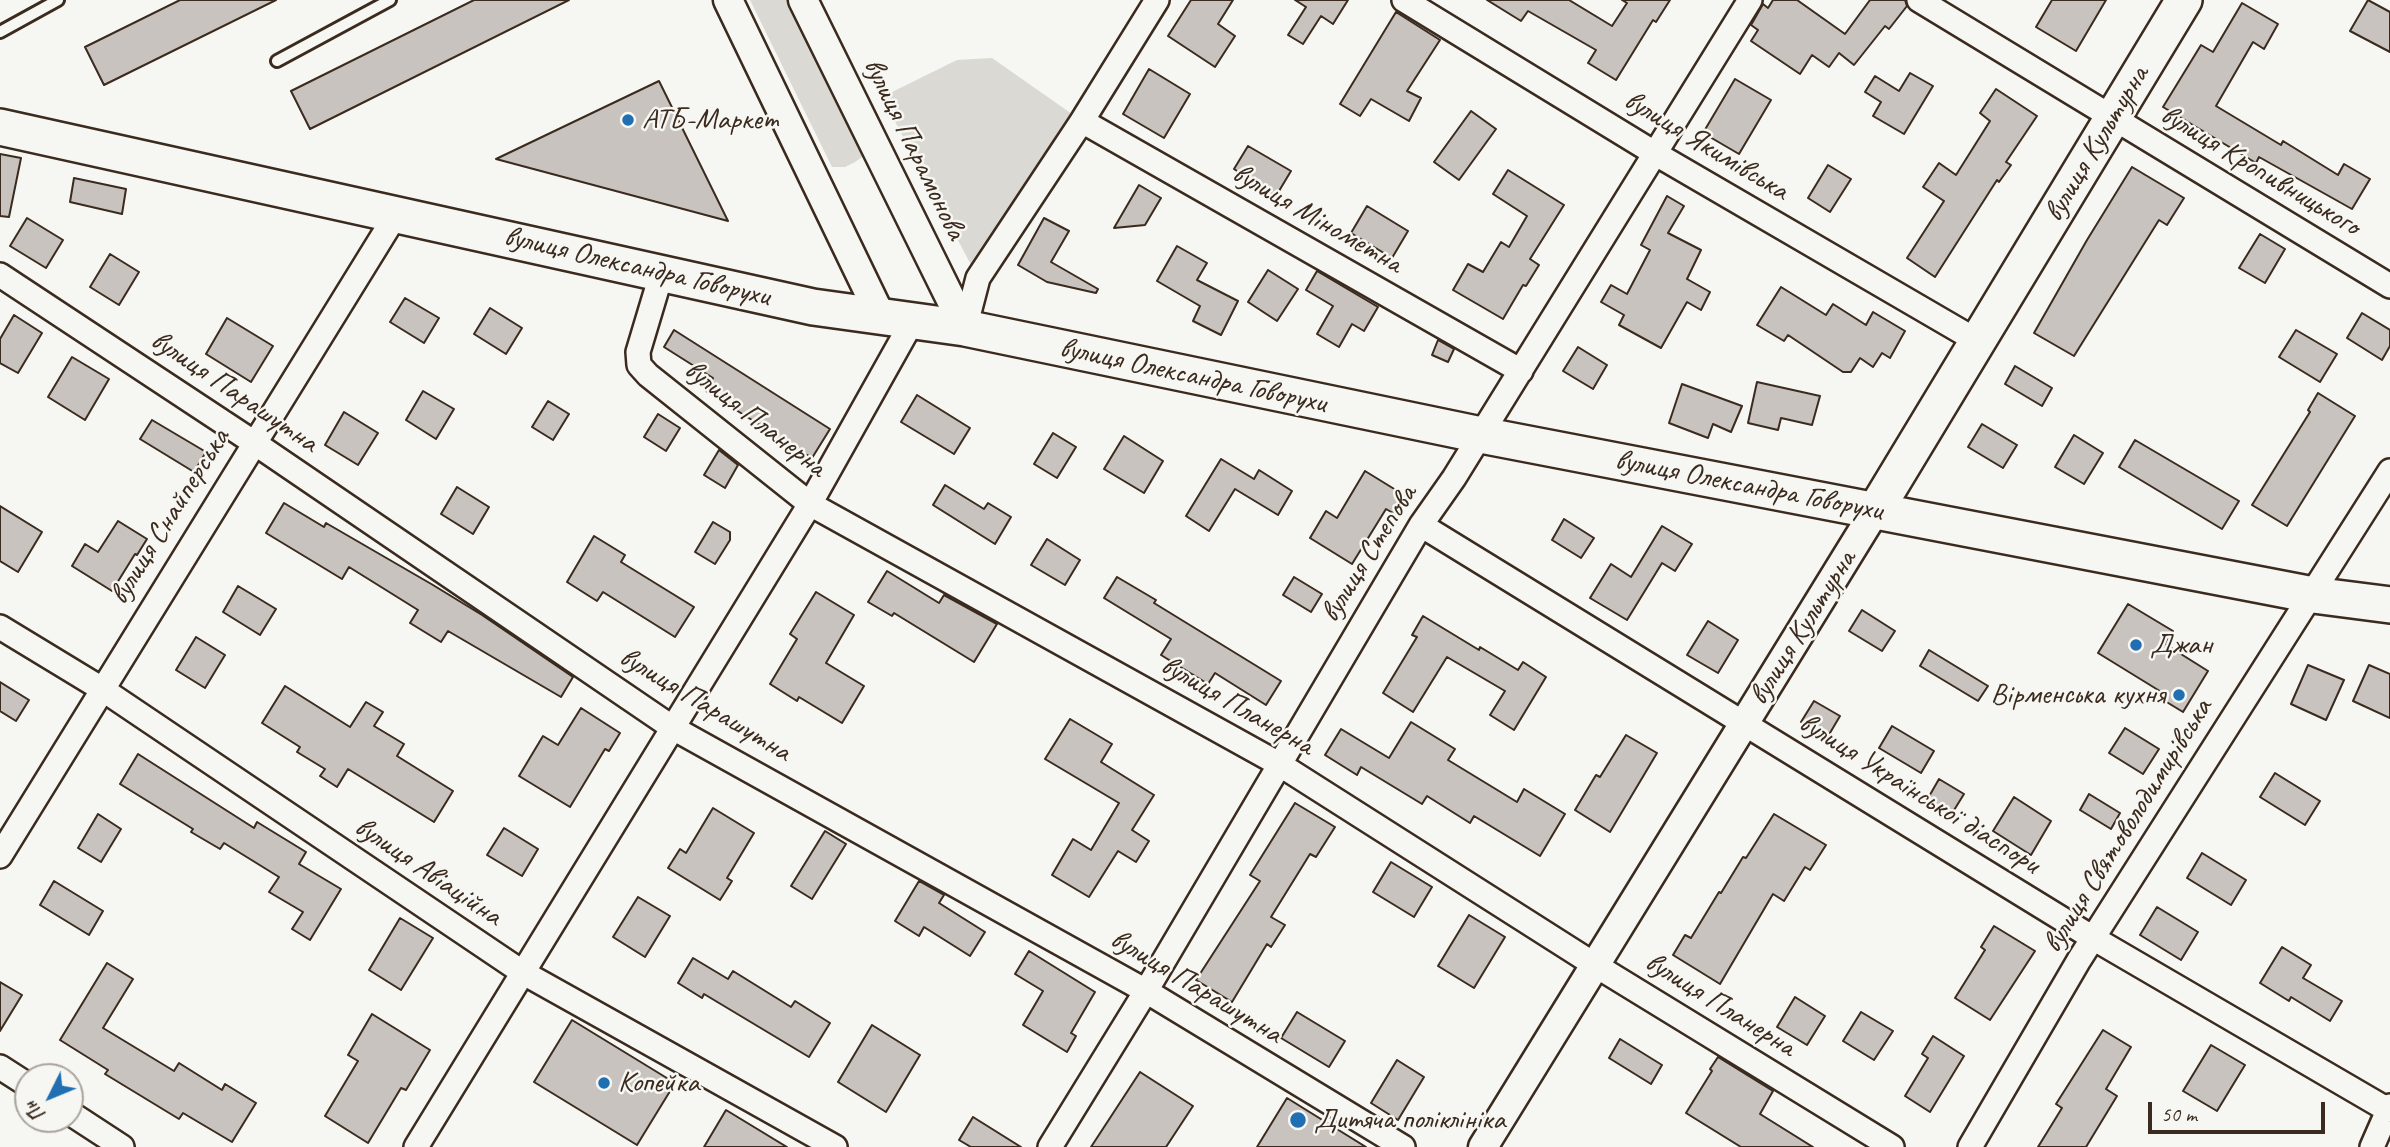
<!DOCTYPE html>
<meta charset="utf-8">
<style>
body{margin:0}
#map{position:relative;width:2390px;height:1147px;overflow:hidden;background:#f6f6f2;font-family:Caveat,sans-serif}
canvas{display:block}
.north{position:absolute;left:14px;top:1063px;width:70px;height:70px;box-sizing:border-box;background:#f6f6f2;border:2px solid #aba49d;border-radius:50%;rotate:227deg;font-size:19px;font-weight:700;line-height:28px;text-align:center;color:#3b2a1e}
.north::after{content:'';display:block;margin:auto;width:24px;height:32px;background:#1f6fb2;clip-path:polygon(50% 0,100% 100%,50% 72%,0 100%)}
.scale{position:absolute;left:2148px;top:1102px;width:177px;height:32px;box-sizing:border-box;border:4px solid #3b2a1e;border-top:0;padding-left:9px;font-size:21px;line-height:24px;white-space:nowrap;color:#3b2a1e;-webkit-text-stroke:5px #f6f6f2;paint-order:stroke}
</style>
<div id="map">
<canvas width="2390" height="1147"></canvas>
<div class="north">Пн</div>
<div class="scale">50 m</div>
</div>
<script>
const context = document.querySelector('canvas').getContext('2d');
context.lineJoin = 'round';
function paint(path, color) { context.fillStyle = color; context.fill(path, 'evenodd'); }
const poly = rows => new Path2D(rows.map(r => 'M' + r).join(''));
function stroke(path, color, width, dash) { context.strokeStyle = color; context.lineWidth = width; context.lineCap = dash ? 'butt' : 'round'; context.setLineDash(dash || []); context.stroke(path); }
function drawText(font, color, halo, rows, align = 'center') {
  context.font = font + ' Caveat,sans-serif'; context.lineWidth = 5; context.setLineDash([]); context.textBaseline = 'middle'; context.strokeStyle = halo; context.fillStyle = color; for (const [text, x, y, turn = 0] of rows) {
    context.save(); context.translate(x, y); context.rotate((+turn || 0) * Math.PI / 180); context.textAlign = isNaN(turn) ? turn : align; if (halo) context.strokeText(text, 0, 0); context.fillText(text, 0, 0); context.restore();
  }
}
paint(poly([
 [750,0,789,0,865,155,855,162,845,167,832,167],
 [992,58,1082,121,978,278,882,97,957,60]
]), '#dad9d3');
const building = poly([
 [180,0,276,0,104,85,85,47,180,0],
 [474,0,569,0,310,129,291,91,474,0],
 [1191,0,1233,0,1218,24,1235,36,1215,67,1168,36,1191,0],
 [1295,0,1348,0,1333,24,1321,16,1303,44,1288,35,1306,7,1295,0],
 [1487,0,1569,0,1612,26,1627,3,1622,0,1670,0,1656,22,1653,20,1616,80,1588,63,1596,50,1528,11,1521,21,1487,0],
 [1773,0,1797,0,1845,34,1870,0,1905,0,1907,6,1889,29,1885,26,1854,65,1839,53,1829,67,1812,55,1800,74,1751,41,1758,30,1751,25,1763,4,1768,8,1773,0],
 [2052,0,2106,0,2076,51,2036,27,2052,0],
 [2368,0,2390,12,2390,52,2350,31,2368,0],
 [2242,3,2278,24,2264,49,2253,42,2216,106,2281,145,2283,141,2338,175,2344,164,2370,179,2352,209,2259,157,2256,163,2163,107,2201,45,2213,52,2242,3],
 [1396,12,1440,40,1407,91,1421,98,1409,121,1371,99,1360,116,1340,104,1396,12],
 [1149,69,1190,94,1164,138,1123,114,1149,69],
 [1910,73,1933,86,1904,134,1873,116,1881,102,1865,92,1875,76,1899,91,1910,73],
 [1735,79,1771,100,1739,154,1703,133,1735,79],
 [659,81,728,221,496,159,659,81],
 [1996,89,2037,116,2006,162,2011,165,1999,182,1997,180,1935,277,1907,258,1944,201,1923,187,1939,163,1956,175,1990,121,1980,113,1996,89],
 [1471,111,1496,129,1459,180,1434,162,1471,111],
 [1248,146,1291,171,1276,196,1234,169,1248,146],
 [0,154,21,158,9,217,0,216,0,154],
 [1828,165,1851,179,1830,212,1808,198,1828,165],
 [2132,167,2184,198,2167,225,2159,220,2074,356,2034,333,2087,240,2132,167],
 [1508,170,1564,205,1530,259,1539,265,1526,286,1523,285,1503,319,1453,290,1468,264,1483,272,1501,242,1509,247,1527,216,1493,194,1508,170],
 [74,178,126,189,122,214,70,202,74,178],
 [1139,185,1161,198,1145,225,1114,228,1139,185],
 [1667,196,1684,206,1668,233,1701,250,1687,279,1710,292,1701,310,1687,302,1661,348,1619,325,1624,315,1601,302,1611,285,1627,294,1650,250,1641,245,1667,196],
 [1367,206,1408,231,1392,258,1351,233,1367,206],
 [27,218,63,240,46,268,10,246,27,218],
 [1044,218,1069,231,1051,262,1098,289,1096,293,1047,282,1018,265,1044,218],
 [2260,234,2285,249,2265,283,2239,268,2260,234],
 [1177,246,1207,263,1197,280,1238,301,1221,335,1193,321,1200,306,1157,281,1177,246],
 [110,254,139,272,119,305,90,287,110,254],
 [1268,270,1298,289,1277,321,1248,302,1268,270],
 [1317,271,1378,307,1364,331,1352,324,1339,347,1317,334,1333,306,1306,290,1317,271],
 [1781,287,1826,315,1833,304,1866,325,1873,312,1905,331,1890,358,1882,353,1873,367,1860,358,1851,372,1843,372,1788,335,1784,341,1757,325,1781,287],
 [405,298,439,318,424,343,390,322,405,298],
 [490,308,522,328,506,354,474,334,490,308],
 [2362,313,2390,330,2390,346,2382,360,2347,338,2362,313],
 [14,315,42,333,18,373,0,363,0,339,14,315],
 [227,318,273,346,251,382,206,354,227,318],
 [674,330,830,429,812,458,706,391,713,378,664,347,674,330],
 [2296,330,2337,354,2320,382,2279,357,2296,330],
 [1438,340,1454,349,1448,362,1432,355,1438,340],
 [1578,347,1607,365,1593,389,1563,371,1578,347],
 [72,357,109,379,85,420,48,397,72,357],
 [2015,366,2052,388,2042,406,2005,384,2015,366],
 [1757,382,1820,396,1812,425,1781,418,1778,430,1748,423,1757,382],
 [1682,384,1742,406,1731,432,1713,424,1708,438,1669,423,1682,384],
 [423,391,454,409,436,439,406,420,423,391],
 [2318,393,2355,416,2287,526,2252,505,2310,412,2308,410,2318,393],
 [917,395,970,428,954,454,901,422,917,395],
 [548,401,569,414,553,440,532,427,548,401],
 [344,412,378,433,358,465,325,445,344,412],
 [658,414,680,428,666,451,644,437,658,414],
 [152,420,206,452,194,472,140,439,152,420],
 [1982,424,2017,445,2003,468,1968,447,1982,424],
 [1053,433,1076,447,1057,478,1034,464,1053,433],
 [2074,435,2103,453,2084,484,2055,467,2074,435],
 [1124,436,1163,461,1144,493,1104,469,1124,436],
 [2135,440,2239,501,2222,529,2119,467,2135,440],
 [719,450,738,465,725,488,704,475,719,450],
 [1221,459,1254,479,1259,470,1292,491,1278,515,1235,489,1209,531,1186,516,1221,459],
 [1365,471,1404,495,1393,513,1386,509,1352,564,1310,538,1326,511,1337,518,1365,471],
 [945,485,984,509,988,503,1011,517,995,544,933,505,945,485],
 [457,487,489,507,473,534,441,514,457,487],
 [284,503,324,527,326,523,433,585,482,615,573,677,561,697,448,631,441,642,410,623,418,610,349,567,342,579,266,533,284,503],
 [0,506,42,532,18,572,0,561,0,506],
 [1564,519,1594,538,1581,558,1552,540,1564,519],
 [118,521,147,539,137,555,135,554,112,591,72,566,85,544,98,552,118,521],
 [713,522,730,532,730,540,715,564,695,552,713,522],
 [1662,526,1692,544,1675,571,1662,563,1627,620,1590,598,1611,564,1631,577,1662,526],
 [594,536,625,555,621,562,694,607,675,637,603,592,597,601,567,582,594,536],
 [1047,539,1080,560,1065,585,1031,565,1047,539],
 [887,571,939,603,944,595,997,624,974,662,894,613,892,616,868,602,887,571],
 [1117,577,1156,600,1154,603,1281,681,1266,705,1215,673,1208,684,1161,655,1171,639,1104,598,1117,577],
 [1294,577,1322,594,1311,612,1283,595,1294,577],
 [238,586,276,609,260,635,223,612,238,586],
 [816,592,854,615,826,663,864,686,842,723,799,697,797,701,770,684,797,639,790,634,816,592],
 [2128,604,2173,631,2165,644,2208,671,2183,712,2160,698,2163,693,2098,653,2128,604],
 [1862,610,1895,631,1882,651,1849,631,1862,610],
 [1423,616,1479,650,1480,647,1518,670,1523,662,1546,677,1514,730,1490,715,1505,691,1447,657,1413,712,1383,693,1417,637,1412,635,1423,616],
 [1708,621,1738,640,1718,673,1687,655,1708,621],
 [196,637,225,655,205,688,176,670,196,637],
 [1929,650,1988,686,1978,701,1920,666,1929,650],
 [2308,665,2344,680,2326,720,2291,704,2308,665],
 [2369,665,2390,674,2390,718,2353,701,2369,665],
 [0,682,29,700,16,721,0,711,0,682],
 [285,686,350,727,366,702,383,712,374,726,404,744,397,756,453,791,434,822,348,769,337,787,320,776,325,769,297,752,300,747,262,723,285,686],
 [1814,701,1840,716,1827,738,1801,722,1814,701],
 [581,708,620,733,609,751,605,749,570,807,519,776,543,736,558,745,581,708],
 [1070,719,1112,744,1101,762,1154,795,1132,830,1149,841,1136,862,1118,851,1089,897,1052,875,1073,839,1091,850,1119,803,1045,759,1070,719],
 [1411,722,1455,749,1448,760,1517,802,1524,789,1565,814,1540,856,1474,816,1470,823,1427,796,1422,804,1361,767,1357,775,1325,755,1341,729,1389,758,1411,722],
 [1892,726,1934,751,1921,773,1879,748,1892,726],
 [2125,728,2159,749,2143,774,2109,753,2125,728],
 [1626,735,1657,753,1610,832,1575,810,1596,775,1600,777,1626,735],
 [138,754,254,828,257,822,306,852,299,864,341,889,310,940,292,929,303,912,269,892,279,877,224,843,220,849,191,832,193,829,120,784,138,754],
 [2275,773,2320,801,2305,825,2260,797,2275,773],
 [1939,779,1964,794,1951,815,1927,800,1939,779],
 [2089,794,2120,813,2111,829,2080,810,2089,794],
 [2014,797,2051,821,2031,855,1993,831,2014,797],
 [1295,803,1335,827,1316,857,1310,854,1271,917,1285,925,1271,947,1267,944,1232,1002,1196,980,1260,881,1250,875,1295,803],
 [713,808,754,833,727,878,732,881,720,900,668,868,680,849,686,853,713,808],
 [98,814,121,829,101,862,78,848,98,814],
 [1774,814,1826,845,1810,870,1805,867,1784,901,1773,894,1720,984,1673,955,1685,935,1691,938,1719,892,1721,893,1743,857,1746,858,1774,814],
 [504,828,538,849,522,876,487,855,504,828],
 [825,831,846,844,812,899,791,886,825,831],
 [2202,853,2246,880,2231,905,2187,878,2202,853],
 [1391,862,1432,887,1414,917,1373,892,1391,862],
 [54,881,103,911,89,935,40,905,54,881],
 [919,881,944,895,939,903,985,932,970,956,924,927,919,936,895,921,919,881],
 [638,897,670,916,645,957,613,937,638,897],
 [2157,907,2198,932,2181,960,2140,935,2157,907],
 [1469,915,1505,937,1474,988,1438,966,1469,915],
 [400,918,433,938,401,990,369,970,400,918],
 [1994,926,2035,951,1990,1020,1955,998,1985,950,1981,947,1994,926],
 [2282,947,2311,965,2303,978,2342,1001,2330,1021,2291,997,2289,1001,2260,983,2282,947],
 [1029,951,1095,992,1071,1033,1076,1036,1067,1052,1023,1025,1043,991,1015,974,1029,951],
 [693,958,728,979,733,971,791,1007,795,1001,830,1023,809,1057,704,994,702,998,678,983,693,958],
 [107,963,133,979,103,1028,174,1071,179,1063,222,1090,225,1084,256,1103,232,1142,183,1113,179,1119,105,1074,108,1070,60,1040,107,963],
 [0,982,22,995,0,1031,0,982],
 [1795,997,1825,1016,1807,1045,1777,1027,1795,997],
 [1297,1012,1345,1041,1329,1067,1281,1038,1297,1012],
 [1861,1012,1893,1031,1874,1060,1843,1041,1861,1012],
 [372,1014,430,1050,406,1090,401,1088,368,1143,325,1116,358,1061,348,1055,372,1014],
 [572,1020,675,1083,637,1145,534,1082,572,1020],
 [872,1025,920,1055,886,1112,838,1082,872,1025],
 [2103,1030,2131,1047,2106,1089,2117,1096,2086,1147,2038,1147,2062,1108,2056,1104,2103,1030],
 [1933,1036,1964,1056,1930,1112,1905,1096,1928,1058,1922,1054,1933,1036],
 [1620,1039,1662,1065,1651,1084,1609,1058,1620,1039],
 [2211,1045,2245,1065,2217,1111,2183,1091,2211,1045],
 [1718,1057,1773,1091,1760,1114,1813,1147,1741,1147,1686,1113,1712,1071,1710,1069,1718,1057],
 [1397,1060,1424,1077,1398,1120,1371,1103,1397,1060],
 [1140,1072,1193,1106,1166,1147,1091,1147,1140,1072],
 [1287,1098,1366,1147,1257,1147,1287,1098],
 [726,1110,787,1147,704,1147,726,1110],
 [973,1117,1021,1147,971,1147,959,1140,973,1117]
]);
paint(building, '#c8c3be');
stroke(building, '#3b2a1e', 2);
const service = poly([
 [0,32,58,0],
 [277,61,390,0]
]);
const minor = poly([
 [1404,0,1656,154,1979,342],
 [1919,0,2390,286],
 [1082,121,1521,371],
 [662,272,638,352,639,365,648,375,810,504,1279,764,1595,965,1892,1147],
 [0,275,253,442,673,728,1146,991,1403,1147],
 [965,328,978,278,1082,121,1157,0],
 [1421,525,2093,938,2388,1110],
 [0,627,102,689,522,972,835,1147],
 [0,856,397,213],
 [0,1067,28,1085],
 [70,1113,122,1147],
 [416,1147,810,504,912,322],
 [1050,1147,1146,991,1421,525,1454,478,1750,0],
 [1970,1147,2079,960,2390,471],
 [2372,1147,2390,1106]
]);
const tertiary = poly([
 [728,0,881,317],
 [803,0,965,328],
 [1483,1147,1875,511]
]);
const primary = poly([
 [0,127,813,307,965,328,1481,435,2313,595,2390,605],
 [1875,511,2184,0]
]);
stroke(service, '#3b2a1e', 16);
stroke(minor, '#3b2a1e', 28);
stroke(tertiary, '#3b2a1e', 33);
stroke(primary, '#3b2a1e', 40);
stroke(service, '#f6f6f2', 10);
stroke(minor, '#f6f6f2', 23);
stroke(tertiary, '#f6f6f2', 28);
stroke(primary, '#f6f6f2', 35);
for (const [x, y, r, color] of [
 [628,120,7,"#1f6fb2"],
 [2136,645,7,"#1f6fb2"],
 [2179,695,7,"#1f6fb2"],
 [604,1083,7,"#1f6fb2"],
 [1298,1120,9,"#1f6fb2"]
]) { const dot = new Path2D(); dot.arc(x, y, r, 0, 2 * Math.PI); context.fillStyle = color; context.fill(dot); stroke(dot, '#f6f6f2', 2.5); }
drawText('30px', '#3b2a1e', '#f6f6f2', [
 ["АТБ-Маркет",642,120],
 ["Джан",2150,645],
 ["Вірменська кухня",2165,695,"right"],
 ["Копейка",618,1083],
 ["Дитяча поліклініка",1314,1120]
], 'left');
drawText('30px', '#3b2a1e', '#f6f6f2', [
 ["вулиця Культурна",2097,144,-59],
 ["вулиця Якимівська",1706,146,31],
 ["вулиця Парамонова",914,149,64],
 ["вулиця Кропивницького",2260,171,31],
 ["вулиця Мінометна",1317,219,30],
 ["вулиця Олександра Говорухи",637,267,13],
 ["вулиця Олександра Говорухи",1193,376,12],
 ["вулиця Парашутна",234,392,34],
 ["вулиця Планерна",755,419,38],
 ["вулиця Олександра Говорухи",1749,486,11],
 ["вулиця Снайперська",170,517,-58],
 ["вулиця Степова",1369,554,-58],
 ["вулиця Культурна",1803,628,-58],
 ["вулиця Парашутна",705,705,31],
 ["вулиця Планерна",1237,706,30],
 ["вулиця Української діаспори",1919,794,32],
 ["вулиця Святоволодимирівська",2128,826,-58],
 ["вулиця Авіаційна",428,872,34],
 ["вулиця Парашутна",1196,987,31],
 ["вулиця Планерна",1720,1005,32]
]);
</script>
